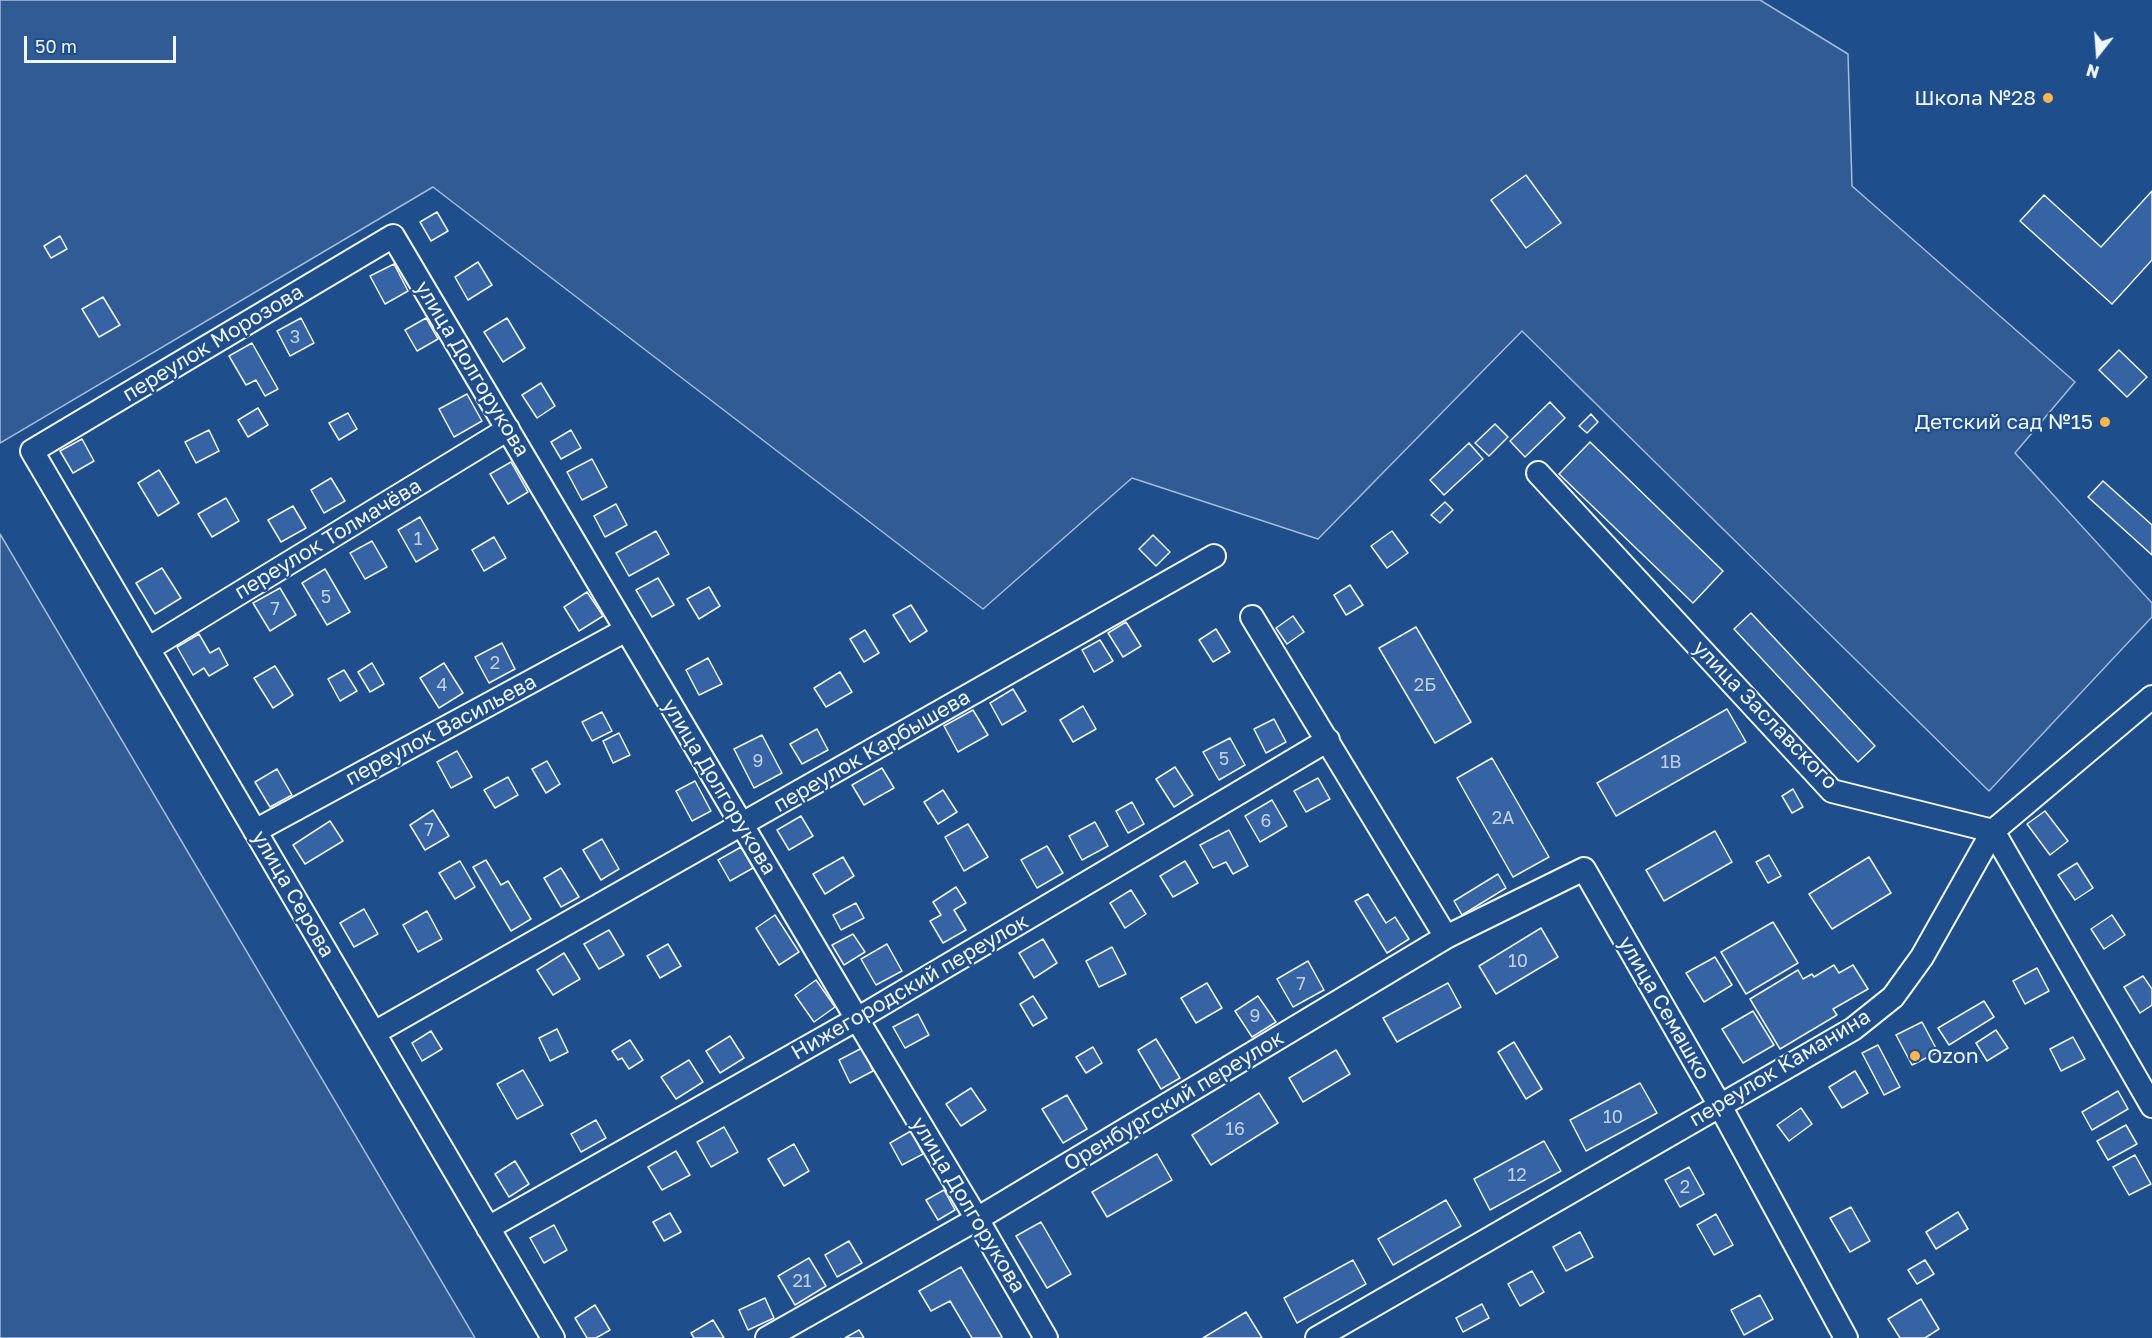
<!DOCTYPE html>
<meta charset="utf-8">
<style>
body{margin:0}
#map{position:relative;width:2152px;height:1338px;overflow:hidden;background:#1f4e8c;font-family:"Golos Text",sans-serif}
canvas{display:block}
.north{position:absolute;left:2068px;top:24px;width:60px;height:60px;-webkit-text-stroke:4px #1f4e8c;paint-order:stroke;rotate:197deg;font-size:16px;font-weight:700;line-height:24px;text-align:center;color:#f2f6ff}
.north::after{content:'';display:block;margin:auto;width:21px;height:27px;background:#f2f6ff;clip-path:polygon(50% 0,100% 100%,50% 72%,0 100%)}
.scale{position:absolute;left:24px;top:36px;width:152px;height:27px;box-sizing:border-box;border:3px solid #f2f6ff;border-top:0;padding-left:8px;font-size:18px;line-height:21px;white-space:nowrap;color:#f2f6ff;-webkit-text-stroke:4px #1f4e8c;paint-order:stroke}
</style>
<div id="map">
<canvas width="2152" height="1338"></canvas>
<div class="north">N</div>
<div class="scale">50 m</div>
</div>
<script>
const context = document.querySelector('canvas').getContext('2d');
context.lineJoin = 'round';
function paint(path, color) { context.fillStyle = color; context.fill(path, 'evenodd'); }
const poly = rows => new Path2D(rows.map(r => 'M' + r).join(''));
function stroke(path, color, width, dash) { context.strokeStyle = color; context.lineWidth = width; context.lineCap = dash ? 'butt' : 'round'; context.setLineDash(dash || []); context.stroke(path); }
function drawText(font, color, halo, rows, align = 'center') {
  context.font = font + ' "Golos Text",sans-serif'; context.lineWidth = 4.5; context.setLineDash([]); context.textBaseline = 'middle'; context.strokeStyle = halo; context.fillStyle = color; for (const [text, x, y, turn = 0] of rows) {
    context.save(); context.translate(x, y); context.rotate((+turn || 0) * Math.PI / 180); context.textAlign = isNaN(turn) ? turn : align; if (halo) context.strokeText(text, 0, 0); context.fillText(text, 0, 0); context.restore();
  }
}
const built = poly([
 [0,0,1760,0,1848,54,1852,186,2075,382,2015,453,2152,603,2152,617,1989,791,1522,331,1318,539,1132,478,983,609,433,187,0,443,0,0],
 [0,534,475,1338,0,1338,0,534]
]);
paint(built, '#305b95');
stroke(built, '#a8bbd7', 1.5);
const building = poly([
 [1526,175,1561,223,1526,248,1491,200,1526,175],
 [2152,191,2152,260,2112,304,2020,221,2044,195,2101,247,2152,191],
 [437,212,448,231,431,241,420,222,437,212],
 [60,236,67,249,51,258,44,246,60,236],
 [478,262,492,285,468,300,455,277,478,262],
 [394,264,408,291,385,304,370,276,394,264],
 [103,297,120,325,99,337,82,309,103,297],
 [301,318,314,343,290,356,277,331,301,318],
 [426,318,438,339,417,351,405,330,426,318],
 [507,318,525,348,503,362,484,332,507,318],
 [252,343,278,389,265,396,256,380,246,385,229,356,252,343],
 [2119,350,2147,377,2127,397,2099,370,2119,350],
 [541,383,555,406,537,418,522,395,541,383],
 [467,394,482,421,454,437,439,409,467,394],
 [1550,402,1565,418,1525,457,1510,441,1550,402],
 [258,408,268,425,248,437,238,420,258,408],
 [348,413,357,429,339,440,329,423,348,413],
 [1591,414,1598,422,1587,433,1579,426,1591,414],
 [1495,424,1508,437,1489,456,1475,443,1495,424],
 [209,430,219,451,196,463,185,442,209,430],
 [571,430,581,448,561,459,551,442,571,430],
 [82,439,94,461,73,473,60,451,82,439],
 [1590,442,1723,571,1693,603,1559,474,1590,442],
 [1469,443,1483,459,1444,495,1430,480,1469,443],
 [592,459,607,487,582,500,567,472,592,459],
 [511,462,528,492,508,504,490,474,511,462],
 [159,470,179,503,158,516,138,483,159,470],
 [331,478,345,501,324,513,311,490,331,478],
 [2103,481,2152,525,2152,555,2088,497,2103,481],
 [226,498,239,521,212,537,198,514,226,498],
 [1445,502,1453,510,1440,523,1431,515,1445,502],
 [616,504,627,525,605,537,594,516,616,504],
 [293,506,306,528,281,542,268,520,293,506],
 [420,517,438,549,416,562,398,530,420,517],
 [656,531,669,554,629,576,616,553,656,531],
 [1392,531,1408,553,1387,568,1371,546,1392,531],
 [1153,535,1170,552,1156,566,1139,549,1153,535],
 [494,537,506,558,484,571,472,550,494,537],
 [372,541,387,567,365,579,350,553,372,541],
 [162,568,181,598,155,614,136,583,162,568],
 [325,569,350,612,327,625,302,583,325,569],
 [658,578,674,605,652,617,636,590,658,578],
 [1350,585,1363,605,1346,615,1334,595,1350,585],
 [709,587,720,606,699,619,687,599,709,587],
 [280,588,296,615,270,631,253,603,280,588],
 [587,592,603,616,579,631,564,607,587,592],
 [911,605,927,631,910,642,893,615,911,605],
 [1751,613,1875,746,1858,762,1734,629,1751,613],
 [1293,616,1304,632,1287,644,1276,628,1293,616],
 [1126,622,1141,646,1123,657,1108,633,1126,622],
 [1416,627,1471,722,1435,743,1379,648,1416,627],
 [1216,629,1230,652,1213,662,1199,640,1216,629],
 [865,630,879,653,864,662,850,639,865,630],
 [199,634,210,653,219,648,228,665,209,676,204,668,193,675,177,647,199,634],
 [1100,640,1113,661,1094,672,1082,650,1100,640],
 [502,643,515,669,489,683,475,657,502,643],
 [708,658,722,684,699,695,686,670,708,658],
 [372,663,384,684,370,692,358,672,372,663],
 [444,663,463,693,439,708,420,678,444,663],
 [275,666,293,695,273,708,254,678,275,666],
 [344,670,357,691,340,701,328,679,344,670],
 [840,672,852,692,826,707,814,688,840,672],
 [1013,689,1026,711,1002,725,990,703,1013,689],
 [1083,706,1096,729,1073,742,1060,720,1083,706],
 [1727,709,1746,742,1616,816,1597,783,1727,709],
 [973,710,988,735,958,752,944,726,973,710],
 [602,712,612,731,592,741,582,722,602,712],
 [1274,719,1286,742,1266,753,1254,729,1274,719],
 [817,729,828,750,802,764,790,744,817,729],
 [619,733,630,755,613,763,603,741,619,733],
 [762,735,782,773,754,788,734,749,762,735],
 [1230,738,1245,765,1219,780,1203,752,1230,738],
 [457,751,472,777,451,788,437,762,457,751],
 [1492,758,1549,857,1513,877,1457,778,1492,758],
 [547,761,560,784,546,793,532,769,547,761],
 [1175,767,1193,795,1174,807,1156,779,1175,767],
 [882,768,894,788,864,805,852,785,882,768],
 [277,769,292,795,270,807,255,782,277,769],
 [508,777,518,795,495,808,484,790,508,777],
 [1318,778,1330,799,1306,812,1294,791,1318,778],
 [695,781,711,811,692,821,676,791,695,781],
 [1793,789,1803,807,1792,813,1782,796,1793,789],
 [943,790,957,812,938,824,924,802,943,790],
 [1272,800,1287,826,1260,842,1245,816,1272,800],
 [1132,802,1144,824,1128,833,1116,811,1132,802],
 [433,810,449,836,425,850,410,825,433,810],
 [2045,811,2068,841,2050,855,2027,824,2045,811],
 [801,816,813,836,789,850,777,830,801,816],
 [330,821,343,841,305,864,293,845,330,821],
 [1095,822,1108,846,1082,860,1069,836,1095,822],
 [968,824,988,857,964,871,945,837,968,824],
 [1229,830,1248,866,1233,874,1226,862,1213,868,1200,845,1229,830],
 [1715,831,1732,862,1664,901,1646,870,1715,831],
 [602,839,619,869,601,880,583,850,602,839],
 [1047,846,1063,873,1037,888,1021,860,1047,846],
 [741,847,753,868,730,881,718,860,741,847],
 [1769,855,1781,876,1768,883,1756,862,1769,855],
 [843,857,854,876,825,894,813,874,843,857],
 [1869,857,1891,893,1832,929,1809,894,1869,857],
 [486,860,501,885,508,881,531,919,511,931,473,867,486,860],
 [460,861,475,887,455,899,439,873,460,861],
 [1185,861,1198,883,1173,897,1160,876,1185,861],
 [2077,863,2093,888,2075,900,2058,875,2077,863],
 [561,868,579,897,561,907,544,878,561,868],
 [1498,874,1506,888,1462,915,1454,901,1498,874],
 [956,887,966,903,954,910,966,930,943,943,930,921,941,915,933,902,956,887],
 [1131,890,1146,914,1125,928,1110,903,1131,890],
 [1368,894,1386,923,1395,917,1409,939,1387,953,1355,901,1368,894],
 [856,903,864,918,841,930,833,915,856,903],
 [364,909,378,934,354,947,340,923,364,909],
 [427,911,442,939,418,952,403,925,427,911],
 [775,915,799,952,779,965,756,928,775,915],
 [2112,915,2125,935,2104,949,2091,929,2112,915],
 [1773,922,1798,963,1746,994,1721,952,1773,922],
 [1541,928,1558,957,1496,994,1479,966,1541,928],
 [609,930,624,955,599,969,584,944,609,930],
 [853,934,865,952,844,965,832,945,853,934],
 [1043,939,1057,963,1034,978,1019,953,1043,939],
 [668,944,681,966,660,978,647,956,668,944],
 [887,944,902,971,876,985,861,959,887,944],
 [1112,947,1126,974,1099,987,1086,961,1112,947],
 [564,953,580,979,553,995,537,970,564,953],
 [1715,957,1732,985,1704,1002,1686,973,1715,957],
 [1308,961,1324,990,1293,1007,1277,979,1308,961],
 [1834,965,1839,973,1853,965,1868,989,1833,1009,1837,1015,1780,1049,1750,999,1798,970,1803,979,1812,974,1814,977,1834,965],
 [2037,968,2049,991,2025,1004,2013,981,2037,968],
 [2143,976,2152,989,2152,1005,2140,1013,2124,987,2143,976],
 [816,980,835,1007,814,1022,795,995,816,980],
 [1207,983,1222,1008,1196,1023,1181,998,1207,983],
 [1448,983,1461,1007,1397,1042,1383,1018,1448,983],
 [1033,996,1047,1018,1033,1026,1020,1004,1033,996],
 [1258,996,1276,1022,1252,1037,1235,1011,1258,996],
 [1984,1001,1994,1017,1949,1045,1938,1028,1984,1001],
 [1753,1011,1774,1045,1743,1063,1722,1029,1753,1011],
 [918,1014,929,1035,905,1048,893,1027,918,1014],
 [1922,1022,1938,1052,1912,1065,1896,1035,1922,1022],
 [557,1029,568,1052,550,1061,539,1038,557,1029],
 [1996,1030,2008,1048,1987,1061,1976,1043,1996,1030],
 [431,1031,442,1049,422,1061,412,1043,431,1031],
 [730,1036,744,1058,720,1073,706,1051,730,1036],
 [2073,1037,2085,1059,2061,1071,2050,1049,2073,1037],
 [1156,1039,1180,1078,1161,1089,1138,1050,1156,1039],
 [630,1040,643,1060,629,1069,622,1058,618,1060,612,1051,630,1040],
 [1514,1042,1542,1089,1526,1099,1498,1052,1514,1042],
 [1878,1045,1900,1087,1884,1095,1862,1053,1878,1045],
 [1093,1047,1102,1063,1086,1073,1076,1057,1093,1047],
 [862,1048,873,1071,850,1083,839,1060,862,1048],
 [1336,1050,1350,1074,1303,1102,1289,1078,1336,1050],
 [689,1060,703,1082,676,1099,661,1077,689,1060],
 [523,1070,543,1105,517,1119,497,1084,523,1070],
 [1855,1071,1868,1093,1842,1108,1829,1087,1855,1071],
 [1640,1083,1657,1113,1586,1151,1570,1120,1640,1083],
 [971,1088,986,1110,961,1126,946,1104,971,1088],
 [2118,1091,2128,1109,2092,1130,2082,1112,2118,1091],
 [1259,1093,1278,1123,1211,1165,1192,1135,1259,1093],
 [1067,1095,1087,1129,1063,1143,1042,1109,1067,1095],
 [1801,1108,1812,1124,1789,1141,1777,1125,1801,1108],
 [596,1120,606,1138,581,1152,571,1134,596,1120],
 [2126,1125,2137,1144,2108,1160,2097,1141,2126,1125],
 [724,1127,738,1152,711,1167,697,1142,724,1127],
 [911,1131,923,1154,902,1165,890,1143,911,1131],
 [1544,1141,1561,1171,1490,1210,1474,1179,1544,1141],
 [794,1144,809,1171,784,1186,768,1159,794,1144],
 [676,1151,690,1175,662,1190,648,1167,676,1151],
 [1157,1154,1172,1180,1107,1217,1092,1192,1157,1154],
 [2135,1155,2151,1184,2129,1195,2113,1167,2135,1155],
 [515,1161,529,1184,509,1197,495,1174,515,1161],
 [1689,1167,1704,1194,1680,1207,1665,1180,1689,1167],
 [944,1190,955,1210,938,1220,926,1200,944,1190],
 [1446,1200,1461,1226,1393,1265,1378,1239,1446,1200],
 [1851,1207,1870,1241,1850,1252,1830,1218,1851,1207],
 [1958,1212,1968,1229,1936,1249,1926,1232,1958,1212],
 [670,1213,681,1232,664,1241,653,1222,670,1213],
 [1716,1214,1733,1245,1714,1255,1697,1225,1716,1214],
 [1041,1222,1071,1274,1047,1288,1016,1236,1041,1222],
 [554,1225,567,1250,544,1263,530,1238,554,1225],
 [1580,1232,1593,1257,1566,1271,1553,1247,1580,1232],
 [849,1241,862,1263,837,1277,825,1255,849,1241],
 [809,1258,826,1286,795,1305,778,1276,809,1258],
 [1353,1260,1366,1284,1297,1323,1284,1298,1353,1260],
 [1925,1260,1934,1274,1917,1284,1908,1270,1925,1260],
 [961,1267,1002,1337,1000,1338,972,1338,950,1301,931,1311,919,1291,961,1267],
 [1532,1271,1544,1292,1520,1306,1508,1284,1532,1271],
 [1760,1295,1773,1319,1744,1335,1731,1310,1760,1295],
 [765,1298,774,1318,748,1330,739,1310,765,1298],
 [1921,1299,1939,1329,1925,1338,1900,1338,1888,1319,1921,1299],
 [1482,1304,1489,1318,1463,1332,1456,1318,1482,1304],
 [595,1305,610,1330,596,1338,587,1338,575,1318,595,1305],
 [1246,1312,1262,1338,1203,1338,1246,1312],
 [713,1320,724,1338,694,1338,691,1333,713,1320],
 [859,1330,864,1338,845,1338,859,1330]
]);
paint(building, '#3563a3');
stroke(building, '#f2f6ff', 1.5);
const minor = poly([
 [1538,473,1832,791,1993,831,2152,1106],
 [1252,617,1446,937],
 [148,649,508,429],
 [255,831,626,630],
 [374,1033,1214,556],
 [488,1228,857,1019,1328,740],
 [553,1338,32,451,393,236,857,1019,977,1219,1046,1338],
 [767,1338,977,1219,1446,937,1584,869,1719,1104,1846,1338],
 [1317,1338,1853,1029,1893,997,1922,957,1993,831,2152,697]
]);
stroke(minor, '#f2f6ff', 26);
stroke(minor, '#1f4e8c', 22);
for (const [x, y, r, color] of [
 [2048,98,6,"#ffb74d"],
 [2105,422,6,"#ffb74d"],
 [1915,1056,6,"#ffb74d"]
]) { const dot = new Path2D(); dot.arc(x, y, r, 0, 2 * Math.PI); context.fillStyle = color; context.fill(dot); stroke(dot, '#1f4e8c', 2); }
drawText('18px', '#c3d1e8', null, [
 ["3",295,337],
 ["1",418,539],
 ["5",326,597],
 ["7",275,609],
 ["2",495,663],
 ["4",442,685],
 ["2Б",1425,685],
 ["5",1224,759],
 ["9",758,761],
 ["1В",1671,762],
 ["2А",1503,818],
 ["6",1266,821],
 ["7",429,830],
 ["10",1518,961],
 ["7",1301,984],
 ["9",1255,1016],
 ["10",1613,1117],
 ["16",1235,1129],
 ["12",1517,1175],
 ["2",1685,1187],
 ["21",802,1281]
]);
drawText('21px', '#f2f6ff', '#1f4e8c', [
 ["Школа №28",2036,98],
 ["Детский сад №15",2093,422],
 ["Ozon",1927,1056,"left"]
], 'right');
drawText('21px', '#f2f6ff', '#1f4e8c', [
 ["переулок Морозова",213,343,-31],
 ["улица Долгорукова",472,369,59],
 ["переулок Толмачёва",328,539,-31],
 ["улица Заславского",1765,715,46],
 ["переулок Васильева",441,730,-28],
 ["переулок Карбышева",872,751,-30],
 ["улица Долгорукова",719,787,59],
 ["улица Серова",293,894,60],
 ["Нижегородский переулок",910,987,-30],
 ["улица Семашко",1664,1008,60],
 ["переулок Каманина",1780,1068,-31],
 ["Оренбургский переулок",1174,1101,-31],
 ["улица Долгорукова",968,1205,59]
]);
</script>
